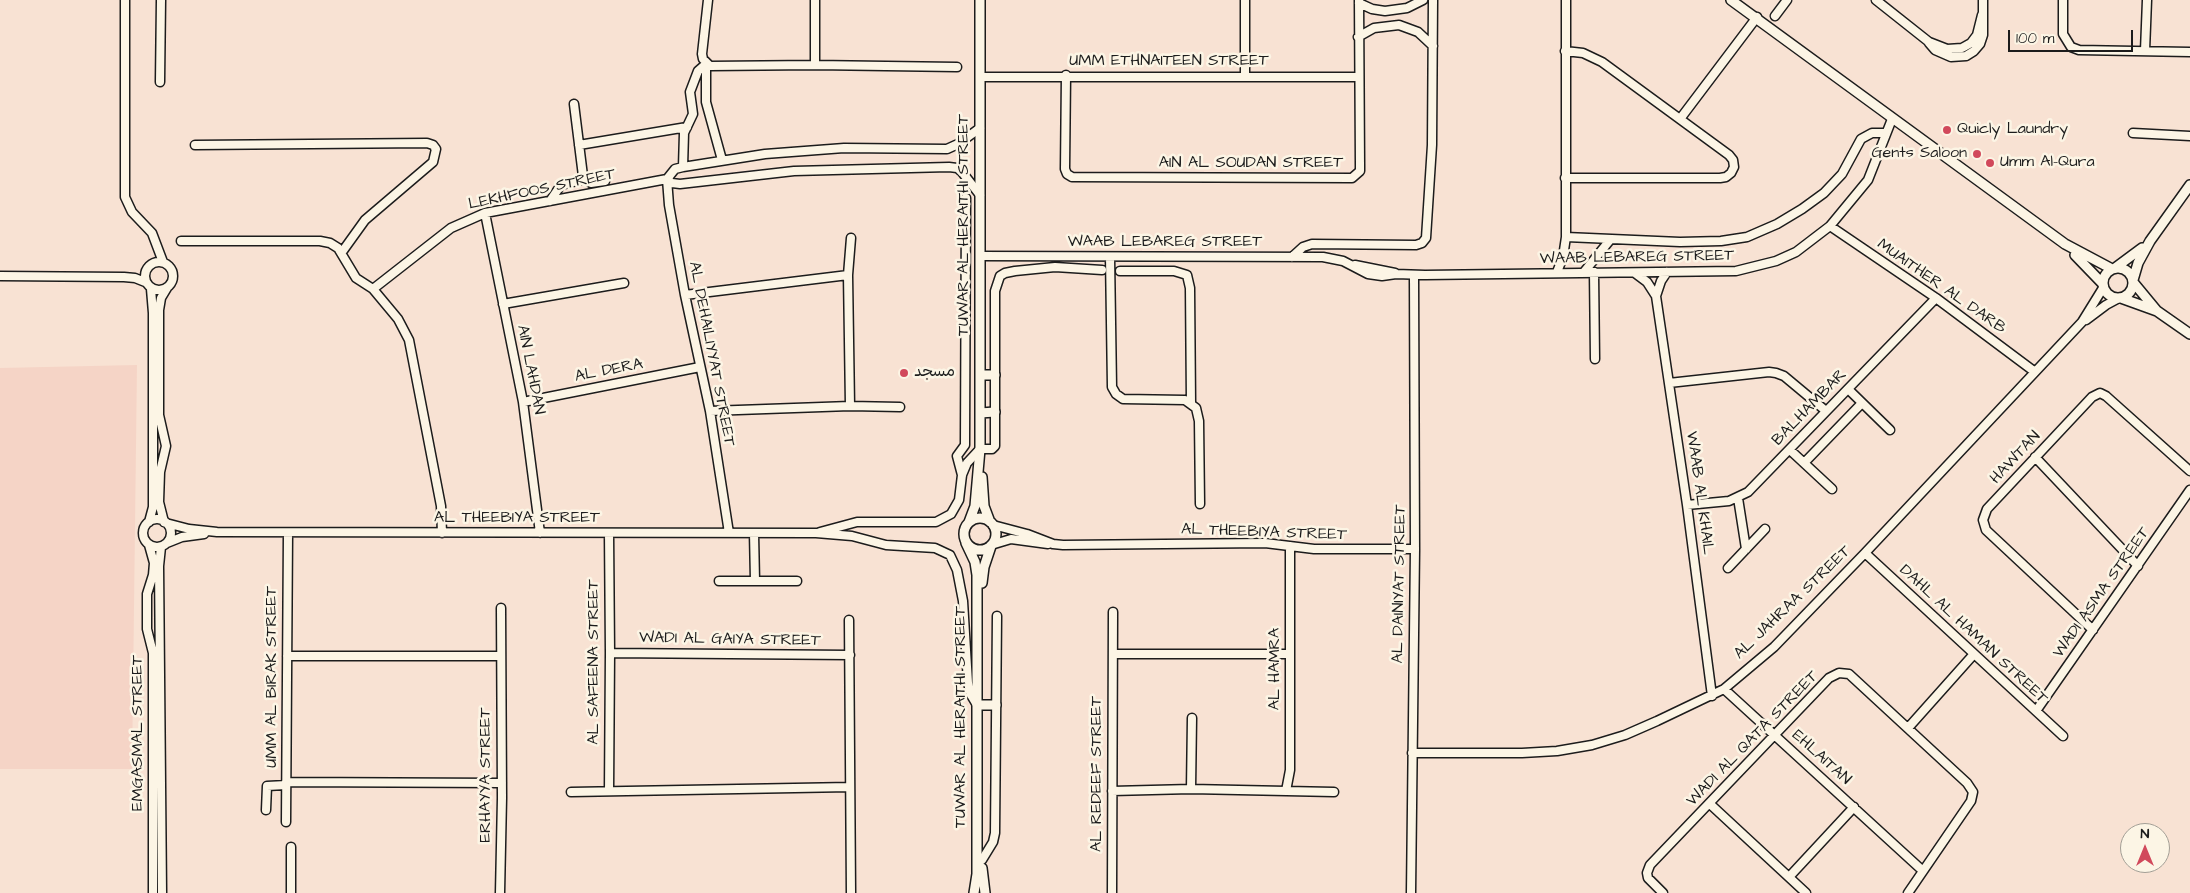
<!DOCTYPE html>
<meta charset="utf-8">
<style>
body{margin:0}
#map{position:relative;width:2190px;height:893px;overflow:hidden;background:#f8e2d3;font-family:"Architects Daughter",sans-serif}
canvas{display:block}
.north{position:absolute;left:2120px;top:823px;width:50px;height:50px;box-sizing:border-box;background:#fcf5e5;border:1px solid #a29e95;border-radius:50%;rotate:0deg;font-size:14px;font-weight:700;line-height:20px;text-align:center;color:#1c1c1c}
.north::after{content:'';display:block;margin:auto;width:18px;height:22px;background:#d1495b;clip-path:polygon(50% 0,100% 100%,50% 72%,0 100%)}
.scale{position:absolute;left:2008px;top:30px;width:125px;height:22px;box-sizing:border-box;border:2px solid #1c1c1c;border-top:0;padding-left:6px;font-size:15px;line-height:18px;white-space:nowrap;color:#1c1c1c;-webkit-text-stroke:4px #fcf5e5;paint-order:stroke}
</style>
<div id="map">
<canvas width="2190" height="893"></canvas>
<div class="north">N</div>
<div class="scale">100 m</div>
</div>
<script>
const context = document.querySelector('canvas').getContext('2d');
context.lineJoin = 'round';
function paint(path, color) { context.fillStyle = color; context.fill(path, 'evenodd'); }
const poly = rows => new Path2D(rows.map(r => 'M' + r).join(''));
function stroke(path, color, width, dash) { context.strokeStyle = color; context.lineWidth = width; context.lineCap = dash ? 'butt' : 'round'; context.setLineDash(dash || []); context.stroke(path); }
function drawText(font, color, halo, rows, align = 'center') {
  context.font = font + ' "Architects Daughter","Playpen Sans Arabic",sans-serif'; context.lineWidth = 5; context.setLineDash([]); context.textBaseline = 'middle'; context.strokeStyle = halo; context.fillStyle = color; for (const [text, x, y, turn = 0] of rows) {
    context.save(); context.translate(x, y); context.rotate((+turn || 0) * Math.PI / 180); context.textAlign = isNaN(turn) ? turn : align; if (halo) context.strokeText(text, 0, 0); context.fillText(text, 0, 0); context.restore();
  }
}
paint(poly([
 [137,365,132,769,0,769,0,368]
]), '#f5d4c6');
const minor = poly([
 [125,0,125,197,132,212,152,233,163,262],
 [708,0,702,54,703,59,710,66,815,65,957,67],
 [1245,0,1245,77],
 [1876,0,1929,42,1947,49,1962,48,1971,43,1977,35,1982,15],
 [2063,0,2063,34,2071,47,2079,50,2190,52],
 [1359,3,1372,9,1385,11,1407,8,1423,0],
 [1775,16,1787,0],
 [1358,37,1374,28,1399,25,1418,32,1433,46],
 [1929,43,1935,50,1951,57,1966,56,1974,51,1980,44,1983,35,1983,0],
 [1565,51,1583,53,1602,62,1729,155,1733,160,1734,167,1731,173,1726,177,1720,178,1565,178],
 [2145,51,2147,0],
 [706,64,706,102,722,160],
 [815,65,815,0],
 [1066,75,1065,169,1067,174,1072,177,1352,178,1360,171,1360,166,1359,0],
 [980,77,1358,77],
 [160,82,161,0],
 [574,104,583,176,591,183,605,181],
 [1680,119,1757,17],
 [2133,133,2190,136],
 [195,145,427,143,433,145,436,149,433,162,365,220,342,252],
 [579,145,687,127],
 [683,167,684,133,693,114,690,92,698,71,706,64],
 [667,179,669,205,685,295,710,411,729,533],
 [667,179,672,183,680,184,794,171,949,167,957,168,962,172,980,195],
 [550,201,561,185,585,179],
 [485,213,523,402,540,533],
 [1830,226,1936,298,2035,372],
 [1566,237,1680,242,1721,241,1747,237,1777,224,1802,209,1824,193,1842,174,1861,139,1872,133,1886,133],
 [181,241,320,241,330,243,338,248,356,278,373,289,398,319,409,340,441,506,442,533],
 [980,256,1323,257,1343,261,1368,274,1382,276,1396,274,1425,275,1736,271,1776,261,1796,252,1830,226,1868,180,1892,119],
 [1110,257,1112,387,1116,394,1123,399,1185,400,1196,408,1199,421,1200,504],
 [1292,257,1303,247,1312,244,1416,245,1422,243,1426,238,1432,145,1433,0],
 '145 276a14 14 0 1 1 28 0a14 14 0 1 1-28 0Z',
 [1355,265,1395,273],
 [1120,271,1174,271,1187,275,1190,288,1191,403],
 [1557,272,1563,257,1566,237,1566,0],
 [1584,272,1610,240],
 [1594,272,1595,359],
 [1635,273,1647,282,1656,296,1687,505,1712,696],
 [0,276,124,277,135,278,145,282],
 [373,289,451,228,485,213,667,179,675,169,683,167,765,154,844,148,947,149,958,144,980,128],
 [685,295,848,275],
 [1656,296,1661,281,1667,272],
 [503,304,624,283],
 [2086,320,2106,305,2119,298],
 [1669,383,1769,372,1776,373,1784,376,1826,411],
 [1848,389,1890,430],
 [523,402,700,367],
 [850,406,848,275,851,238],
 [710,411,850,406,900,407],
 [1790,450,1832,489],
 [2035,457,2138,566],
 [1804,463,1862,403],
 [962,475,957,456,965,445,966,198],
 [1738,498,1746,549],
 [1687,505,1729,501,1748,492,1936,298],
 '143 533a14 14 0 1 1 28 0a14 14 0 1 1-28 0Z',
 [149,522,153,507,153,313,151,289],
 [164,522,159,502,160,472,166,446,159,415,159,310,161,298,167,288],
 [166,523,189,529,217,532,816,533,852,536,886,545,935,548,950,555,957,570,963,601,968,683,971,695,977,705],
 [993,525,1027,534,1053,544,1063,545,1265,543,1314,549,1415,549],
 [820,532,857,522,936,522,951,514,959,500,962,475,967,463,980,449,992,449,995,446,995,291,1000,276,1005,273,1015,271,1055,267,1102,270],
 [609,533,610,653,609,791],
 [754,533,755,581],
 [167,543,182,537,204,534],
 [149,545,154,563,153,575,147,594,147,629,153,653,153,893],
 [991,545,1011,539,1048,544],
 [161,547,159,566,162,893],
 [1865,553,2063,736],
 [1728,568,1765,529],
 [719,581,797,581],
 [849,620,851,893],
 [2093,630,1986,530,1983,520,1987,509,2092,397,2100,393,2106,396,2190,471],
 [610,653,850,655],
 [1113,654,1289,654],
 [287,656,501,656],
 [1724,689,1923,871],
 [2036,711,2190,490],
 [1908,728,1974,654],
 [1412,753,1522,753,1557,751,1592,745,1625,735,1657,721,1724,689,1774,647,1865,553,2082,322,2103,288],
 [286,782,502,783],
 [1191,789,1192,718],
 [1112,791,1191,789,1334,792],
 [1286,791,1290,770,1290,546],
 [571,792,850,787],
 [1710,804,1806,893],
 [266,810,267,786,286,785],
 [286,822,288,533],
 [291,847,291,893],
 [982,860,993,842,995,833,997,616],
 [1789,877,1854,807],
 [500,893,502,798,501,608],
 [1112,893,1113,612],
 [1411,893,1415,549,1414,275],
 [1663,893,1648,878,1647,873,1650,865,1829,678,1839,673,1849,674,1967,783,1973,792,1971,801,1908,893]
]);
const tertiary = poly([
 [1731,0,2065,244,2112,269],
 [2075,255,2102,283],
 '2103 283a15 15 0 1 1 30 0a15 15 0 1 1-30 0Z',
 [2115,268,2142,248],
 [2133,280,2138,263,2150,241,2190,185],
 [2133,282,2157,311],
 [2121,298,2157,311,2190,334],
 [980,375,995,375],
 [980,413,995,412],
 [982,477,984,506,990,522],
 '964 534a16 16 0 1 1 32 0a16 16 0 1 1-32 0Z',
 [969,522,975,506,980,449,980,0],
 [966,543,975,562,977,575,977,874,974,893],
 [982,583,984,567,991,546],
 [978,705,996,705],
 [982,868,985,893]
]);
stroke(minor, '#1c1c1c', 11);
stroke(tertiary, '#1c1c1c', 12);
stroke(minor, '#fcf5e5', 8);
stroke(tertiary, '#fcf5e5', 9);
for (const [x, y, r, color] of [
 [1947,130,5,"#d1495b"],
 [1977,154,5,"#d1495b"],
 [1990,163,5,"#d1495b"],
 [904,373,5,"#d1495b"]
]) { const dot = new Path2D(); dot.arc(x, y, r, 0, 2 * Math.PI); context.fillStyle = color; context.fill(dot); stroke(dot, '#fcf5e5', 2); }
drawText('16px', '#1c1c1c', '#fcf5e5', [
 ["UMM ETHNAITEEN STREET",1169,62],
 ["AIN AL SOUDAN STREET",1251,164],
 ["LEKHFOOS STREET",542,190,-12],
 ["TUWAR AL HERAITHI STREET",965,225,-90],
 ["WAAB LEBAREG STREET",1165,243],
 ["WAAB LEBAREG STREET",1637,258,-1],
 ["MUAITHER AL DARB",1941,287,35],
 ["AL DEHAILIYYAT STREET",711,354,79],
 ["AIN LAHDAN",530,370,79],
 ["AL DERA",609,371,-11],
 ["BALHAMBAR",1810,408,-46],
 ["HAWTAN",2016,458,-47],
 ["WAAB AL KHAIL",1699,493,82],
 ["AL THEEBIYA STREET",517,519],
 ["AL THEEBIYA STREET",1264,533,2],
 ["AL DAINIYAT STREET",1400,584,-89],
 ["WADI ASMA STREET",2102,593,-55],
 ["AL JAHRAA STREET",1793,603,-44],
 ["DAHL AL HAMAN STREET",1973,635,43],
 ["WADI AL GAIYA STREET",730,640,1],
 ["AL SAFEENA STREET",595,662,-90],
 ["AL HAMRA",1276,669,-90],
 ["UMM AL BIRAK STREET",273,677,-90],
 ["TUWAR AL HERAITHI STREET",962,717,-90],
 ["EMGASMAL STREET",139,733,-90],
 ["WADI AL QATA STREET",1753,739,-46],
 ["EHLAITAN",1821,758,42],
 ["AL REDEEF STREET",1098,774,-90],
 ["ERHAYYA STREET",487,775,-90]
]);
drawText('16px', '#1c1c1c', '#fcf5e5', [
 ["Quicly Laundry",1957,130],
 ["Gents Saloon",1967,154,"right"],
 ["Umm Al-Qura",2000,163],
 ["مسجد",914,373]
], 'left');
</script>
